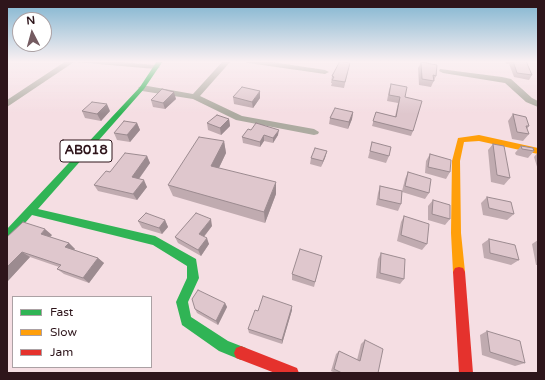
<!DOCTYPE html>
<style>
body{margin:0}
#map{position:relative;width:545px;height:380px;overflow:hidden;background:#f5dee3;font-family:"Varela Round",sans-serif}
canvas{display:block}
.frame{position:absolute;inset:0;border:8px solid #2e151b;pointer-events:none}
.legend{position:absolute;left:12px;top:296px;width:140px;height:72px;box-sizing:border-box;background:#fff;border:1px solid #aba1a4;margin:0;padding:5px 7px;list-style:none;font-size:12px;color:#2e151b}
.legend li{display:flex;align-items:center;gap:8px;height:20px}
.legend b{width:20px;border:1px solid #aba1a4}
.north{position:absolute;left:12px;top:12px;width:40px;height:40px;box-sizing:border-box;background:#fff;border:1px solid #aba1a4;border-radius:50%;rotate:354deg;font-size:11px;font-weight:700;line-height:16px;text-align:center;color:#2e151b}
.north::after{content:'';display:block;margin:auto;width:14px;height:18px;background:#745b61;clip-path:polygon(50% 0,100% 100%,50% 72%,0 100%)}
</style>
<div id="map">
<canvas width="545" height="380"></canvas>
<div class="frame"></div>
<ul class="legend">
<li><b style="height:5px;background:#30b455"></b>Fast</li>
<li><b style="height:5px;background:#ff9f0a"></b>Slow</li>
<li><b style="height:5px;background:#e5322d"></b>Jam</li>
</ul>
<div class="north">N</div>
</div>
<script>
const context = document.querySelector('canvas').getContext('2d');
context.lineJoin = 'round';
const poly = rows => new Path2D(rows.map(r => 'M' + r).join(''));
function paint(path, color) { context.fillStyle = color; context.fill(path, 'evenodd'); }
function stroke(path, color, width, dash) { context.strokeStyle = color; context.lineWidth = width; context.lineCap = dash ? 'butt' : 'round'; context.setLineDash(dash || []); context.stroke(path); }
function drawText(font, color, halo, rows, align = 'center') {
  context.font = font + ' "Varela Round",sans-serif'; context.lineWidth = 3; context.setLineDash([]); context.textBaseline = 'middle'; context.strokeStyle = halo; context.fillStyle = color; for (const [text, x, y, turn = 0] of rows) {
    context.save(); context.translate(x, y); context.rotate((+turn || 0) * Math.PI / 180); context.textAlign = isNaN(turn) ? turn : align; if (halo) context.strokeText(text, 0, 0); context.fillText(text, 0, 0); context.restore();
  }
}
paint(poly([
 [66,61,110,61,156,65,160,67,156,69,74,62,7,107,7,100,66,61],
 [223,61,231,61,200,96,242,116,314,129,319,132,318,134,314,135,236,120,193,99,142,91,138,88,142,85,193,94,223,61],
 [244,61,266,61,325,70,329,72,325,74,248,63,244,61],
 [440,69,502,77,511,79,532,98,538,101,538,107,526,102,505,83,443,73,439,71,440,69]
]), '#adaba1');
paint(poly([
 [157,61,163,61,144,89,38,209,155,236,196,259,199,278,188,302,191,317,228,341,246,348,248,353,246,358,241,360,219,351,182,325,176,302,187,278,187,266,153,245,32,215,11,239,7,240,7,229,140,87,157,61]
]), '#30b455');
paint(poly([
 [479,135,538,148,538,154,479,141,464,142,460,161,461,233,465,272,463,276,459,277,455,276,453,272,451,233,452,161,458,138,479,135]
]), '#ff9f0a');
paint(poly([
 [459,267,463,268,465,272,473,373,459,373,453,272,455,268,459,267],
 [241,346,297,368,299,373,275,373,236,358,234,353,236,348,241,346]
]), '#e5322d');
paint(poly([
 [505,61,526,61,532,75,529,80,514,77,509,64,506,64],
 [421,62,436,76,431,87,419,85,418,68],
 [350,63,344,88,331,86,332,83,331,83,332,76],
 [391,84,405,97,413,131,411,136,372,126,376,112,395,117,398,103,387,101,389,90],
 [233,97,260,98,253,108,234,104],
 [176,99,165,109,153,107,151,100],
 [82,111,110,111,101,121,85,118],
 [353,112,352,119,348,129,329,124,330,118],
 [513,114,529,126,527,129,529,134,523,141,512,139,508,121],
 [229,119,230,126,221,135,208,130,207,123],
 [137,123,140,130,130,142,117,140,114,133],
 [251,130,278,135,273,143,264,141,260,147,243,143,242,137],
 [224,141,226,153,219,168,276,194,265,223,173,196,168,185],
 [372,142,389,156,386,163,368,158],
 [493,144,510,178,504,185,491,182,488,150],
 [521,146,534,151,528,158,516,155,515,153],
 [327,151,325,158,321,167,310,164,311,158],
 [538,152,538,170,534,157],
 [430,154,450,172,446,179,425,173,426,161],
 [147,156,150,163,139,179,147,187,137,200,98,191,94,185,110,172],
 [408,172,429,193,425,199,402,192,401,204,398,211,376,205,378,193,380,186,402,191,405,179],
 [487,197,514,214,507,220,483,215,481,203],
 [433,200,450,219,445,225,428,220,428,206],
 [404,216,427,244,422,250,397,241,401,222],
 [165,220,168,227,162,234,142,228,138,221],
 [212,226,204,237,209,244,201,256,178,243,175,237],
 [52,235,50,237,69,243,75,249,74,250,98,258,104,263,89,283,64,274,57,269,59,267,30,257,7,282,7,237],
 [489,239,519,260,511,265,484,258,482,244],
 [538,240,538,265,536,265,532,244],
 [381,253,404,279,400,284,376,278,378,259],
 [322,256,314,287,292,280,292,274],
 [225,303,227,307,218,325,197,313,195,309],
 [292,310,282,344,249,333,248,329,258,311],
 [487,331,525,363,515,366,482,355,480,335],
 [365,340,378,373,335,373,331,371,336,354,339,351,357,360,361,344]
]), '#c0abb0');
paint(poly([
 [260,91,260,98,253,108,252,102],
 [174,92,176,99,165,109,163,103],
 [107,104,110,111,101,121,97,114],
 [353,112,352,119,348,129,349,122],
 [229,119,230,126,221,135,220,128],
 [137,123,140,130,130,142,127,135],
 [279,130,278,135,273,143,273,138],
 [264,135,264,141,260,147,260,142],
 [224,141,226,153,214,178,211,166],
 [327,151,325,158,321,167,323,161],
 [147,156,150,163,135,184,132,177],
 [144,180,147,187,137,200,133,194],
 [276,182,276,194,265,223,264,212],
 [211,219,212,226,201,240,199,234],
 [165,220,168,227,162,234,159,228],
 [45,229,52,235,47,240,41,234],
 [207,238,209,244,201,256,198,250],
 [69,243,75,249,71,253,65,247],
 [22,252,30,257,7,282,7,267],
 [98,258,104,263,89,283,83,278],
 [225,303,227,307,218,325,216,321],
 [292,306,292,310,282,344,282,340]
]), '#9c8b90');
const building = poly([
 [340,61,350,63,345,82,332,80,334,77,332,76,340,61],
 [513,61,526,61,532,75,517,73,513,61],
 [421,62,437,65,436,76,433,75,434,81,422,79,421,62],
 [391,84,407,87,405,97,422,101,413,131,373,121,376,112,396,117,400,97,389,95,391,84],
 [242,87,260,91,252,102,233,97,242,87],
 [162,89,174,92,163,103,151,100,162,89],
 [92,102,107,104,97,114,82,111,92,102],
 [335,108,353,112,349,122,330,118,335,108],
 [513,114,526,117,529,126,526,126,529,134,517,132,513,114],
 [217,115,229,119,220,128,207,123,217,115],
 [124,121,137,123,127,135,114,133,124,121],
 [256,123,279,130,273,138,264,135,260,142,242,137,248,129,251,130,256,123],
 [199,137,224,141,211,166,276,182,264,212,168,185,199,137],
 [372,142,391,147,389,156,370,151,372,142],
 [493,144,504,146,510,178,497,175,493,144],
 [521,146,533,148,534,151,522,149,521,146],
 [315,148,327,151,323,161,311,158,315,148],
 [125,153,147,156,132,177,144,180,133,194,94,185,106,171,110,172,125,153],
 [430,154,451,160,450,172,428,167,430,154],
 [408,172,431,179,429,193,405,186,408,172],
 [380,186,402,191,401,204,379,199,380,186],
 [487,197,511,202,514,214,489,208,487,197],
 [433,200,450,205,450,219,432,214,433,200],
 [146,213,165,220,159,228,138,221,146,213],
 [196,213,211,219,199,234,207,238,198,250,175,237,196,213],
 [404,216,429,224,427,244,401,235,404,216],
 [23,222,45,229,41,234,69,243,65,247,98,258,83,278,57,269,61,265,22,252,7,267,7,237,23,222],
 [489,239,515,245,519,260,490,253,489,239],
 [300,249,322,256,315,282,292,274,300,249],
 [381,253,405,259,404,279,380,273,381,253],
 [198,290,225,303,216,321,195,309,192,299,198,290],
 [263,296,292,306,282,340,248,329,255,310,258,311,263,296],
 [487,331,520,341,525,363,490,352,487,331],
 [365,340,383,349,378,373,342,373,334,369,339,351,360,361,365,340]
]);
paint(building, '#dfc7cd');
stroke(building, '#9c8b90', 1);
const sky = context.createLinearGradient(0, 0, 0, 114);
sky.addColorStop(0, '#7fb4d0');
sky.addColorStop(0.54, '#faf0f2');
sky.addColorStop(1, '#faf0f200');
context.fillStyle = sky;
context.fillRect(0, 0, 545, 114);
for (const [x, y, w] of [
 [86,151,52]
]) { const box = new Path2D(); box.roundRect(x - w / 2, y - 11, w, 22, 3); context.fillStyle = '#fff'; context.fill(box); stroke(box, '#2e151b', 1); }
drawText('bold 13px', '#2e151b', null, [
 ["AB018",86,151]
]);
</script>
